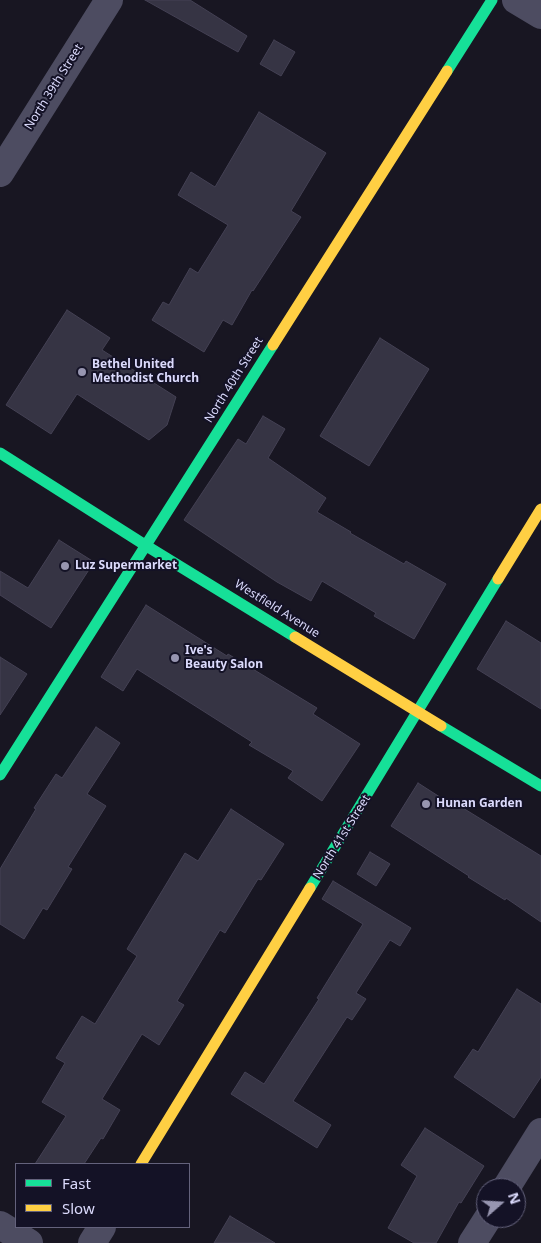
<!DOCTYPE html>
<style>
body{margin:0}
#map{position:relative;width:541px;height:1243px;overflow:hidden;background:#181622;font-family:"Noto Sans",sans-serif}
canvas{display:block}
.legend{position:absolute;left:15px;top:1163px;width:175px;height:65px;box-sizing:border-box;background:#141226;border:1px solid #64627c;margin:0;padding:6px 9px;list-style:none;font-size:15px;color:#dbdafc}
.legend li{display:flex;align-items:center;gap:10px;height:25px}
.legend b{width:25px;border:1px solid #64627c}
.north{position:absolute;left:476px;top:1178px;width:50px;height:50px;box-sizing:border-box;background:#141226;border:1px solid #64627c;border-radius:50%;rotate:71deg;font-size:14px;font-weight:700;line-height:20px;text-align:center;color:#dbdafc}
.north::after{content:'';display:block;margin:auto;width:18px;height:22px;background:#9795b0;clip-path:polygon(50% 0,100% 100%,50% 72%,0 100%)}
</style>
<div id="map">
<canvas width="541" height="1243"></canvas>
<ul class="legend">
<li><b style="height:6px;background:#16e098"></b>Fast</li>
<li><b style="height:6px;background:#ffcf43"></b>Slow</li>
</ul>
<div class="north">N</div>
</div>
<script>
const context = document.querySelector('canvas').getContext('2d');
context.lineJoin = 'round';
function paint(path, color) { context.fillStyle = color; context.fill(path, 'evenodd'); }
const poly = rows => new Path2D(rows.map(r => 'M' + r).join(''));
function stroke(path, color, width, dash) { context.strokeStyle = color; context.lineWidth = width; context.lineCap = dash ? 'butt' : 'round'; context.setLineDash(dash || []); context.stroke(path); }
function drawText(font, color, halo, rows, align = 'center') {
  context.font = font + ' "Noto Sans",sans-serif'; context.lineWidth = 4; context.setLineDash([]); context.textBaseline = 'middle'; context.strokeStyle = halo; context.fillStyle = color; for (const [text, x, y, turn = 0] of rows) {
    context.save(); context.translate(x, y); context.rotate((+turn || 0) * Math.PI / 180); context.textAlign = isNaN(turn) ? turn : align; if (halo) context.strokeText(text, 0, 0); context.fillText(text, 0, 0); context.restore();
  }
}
const building = poly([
 [145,0,190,0,247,36,238,52,145,0],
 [274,40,295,52,281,76,260,64,274,40],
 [259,112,326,153,291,211,301,217,253,291,252,290,232,325,223,320,204,352,152,320,163,302,169,305,190,268,198,273,228,225,178,195,191,172,215,187,259,112],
 [67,310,110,338,102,350,176,397,167,425,149,440,77,394,51,434,6,405,67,310],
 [380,338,429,369,369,466,320,436,380,338],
 [263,416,285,429,268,458,326,498,317,512,351,532,350,533,404,564,406,561,446,584,414,639,374,616,376,613,322,581,311,601,277,582,184,520,238,439,246,444,263,416],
 [59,540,94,562,51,628,0,595,0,571,28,588,59,540],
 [146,605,227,656,228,654,317,708,313,714,360,744,322,801,288,778,293,771,249,745,252,742,137,669,123,691,101,677,146,605],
 [506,621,541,643,541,709,477,669,506,621],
 [0,657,27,674,0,715,0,657],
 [96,727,120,743,87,794,106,806,68,867,72,869,47,910,43,908,24,939,0,924,0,869,36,809,34,808,56,774,62,778,96,727],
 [418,783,457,808,458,805,541,856,541,922,506,898,505,900,468,877,469,876,391,826,418,783],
 [231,809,284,844,261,880,258,879,225,933,220,930,177,1001,184,1005,159,1045,142,1034,102,1099,120,1110,103,1139,101,1138,84,1164,35,1164,66,1116,42,1102,65,1063,56,1058,82,1016,95,1024,137,956,127,949,185,853,198,861,231,809],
 [370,852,390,864,376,886,357,874,370,852],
 [333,881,411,928,400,946,390,940,356,993,366,999,352,1020,347,1017,293,1101,331,1125,317,1148,231,1094,245,1072,264,1084,319,999,317,998,363,924,322,899,333,881],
 [517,989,541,1004,541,1077,514,1118,454,1077,473,1049,478,1052,517,989],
 [425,1128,484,1166,461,1203,459,1202,436,1243,414,1243,388,1228,417,1176,401,1165,425,1128],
 [230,1216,275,1243,214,1243,230,1216]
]);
paint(building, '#363444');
stroke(building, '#444154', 1);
stroke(poly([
 [516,0,541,15],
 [0,173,109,0],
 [506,1188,541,1132],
 [0,1225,29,1243],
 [92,1243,102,1227],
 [472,1243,488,1218]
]), '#4d4c61', 28);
stroke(poly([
 [447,71,492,0],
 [0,453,145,545,295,637],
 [441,726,541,786],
 [0,775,273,345],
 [310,888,498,579]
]), '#16e098', 11);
stroke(poly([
 [273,345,447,71],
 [498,579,541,509],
 [295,637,441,726],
 [141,1164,310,888]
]), '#ffcf43', 11);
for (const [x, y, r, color] of [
 [82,372,5,"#9795b0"],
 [65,566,5,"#9795b0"],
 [175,658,5,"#9795b0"],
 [426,804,5,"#9795b0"]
]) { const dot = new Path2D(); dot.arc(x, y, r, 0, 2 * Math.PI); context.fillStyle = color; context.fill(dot); stroke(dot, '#141226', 2); }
drawText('12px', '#dbdafc', '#141226', [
 ["North 39th Street",54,87,-58],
 ["North 40th Street",234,380,-58],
 ["Westfield Avenue",277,609,32],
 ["North 41st Street",342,837,-58]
]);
drawText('bold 12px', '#dbdafc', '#141226', [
 ["Bethel United",92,365],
 ["Methodist Church",92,379],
 ["Luz Supermarket",75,566],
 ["Ive's",185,651],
 ["Beauty Salon",185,665],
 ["Hunan Garden",436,804]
], 'left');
</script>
